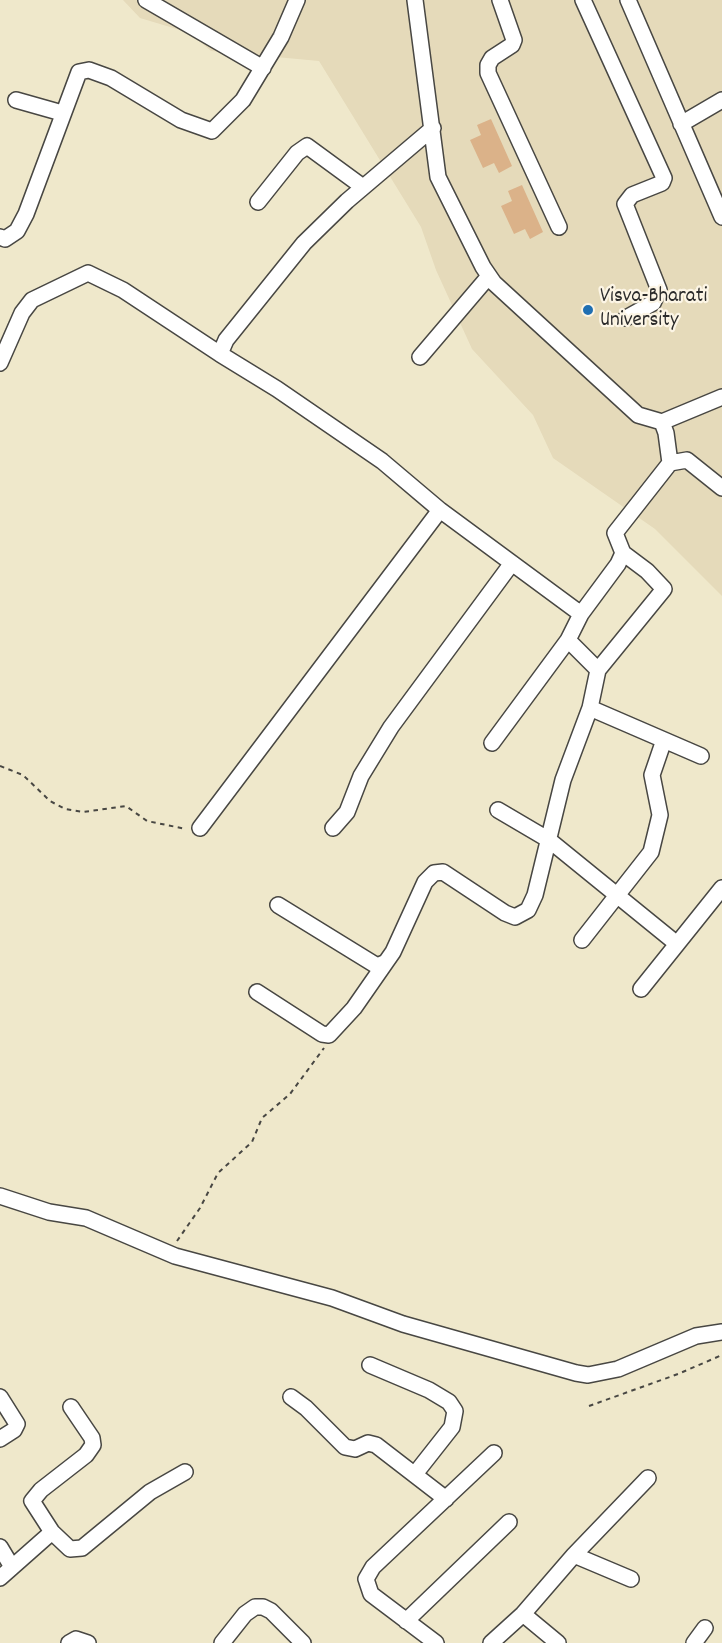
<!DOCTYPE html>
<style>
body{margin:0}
canvas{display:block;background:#efe8cb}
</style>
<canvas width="722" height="1643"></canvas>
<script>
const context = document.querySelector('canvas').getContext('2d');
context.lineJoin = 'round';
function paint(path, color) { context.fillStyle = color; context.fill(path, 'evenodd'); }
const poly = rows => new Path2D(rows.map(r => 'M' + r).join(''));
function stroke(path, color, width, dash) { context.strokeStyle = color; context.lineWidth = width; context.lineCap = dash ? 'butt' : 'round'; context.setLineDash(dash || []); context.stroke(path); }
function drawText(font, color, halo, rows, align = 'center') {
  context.font = font + ' Dekko,sans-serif'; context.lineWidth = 4.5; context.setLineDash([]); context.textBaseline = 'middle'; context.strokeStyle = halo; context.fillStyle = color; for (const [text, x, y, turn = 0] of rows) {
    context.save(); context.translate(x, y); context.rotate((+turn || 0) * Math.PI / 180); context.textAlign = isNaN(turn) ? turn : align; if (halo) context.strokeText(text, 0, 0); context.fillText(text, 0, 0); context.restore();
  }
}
paint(poly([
 [123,0,722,0,722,596,655,529,553,458,533,415,472,349,436,270,421,227,319,61,211,51,190,33,140,18]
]), '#e5daba');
paint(poly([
 [491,119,512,166,499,173,494,163,483,168,470,140,481,135,477,125],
 [522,185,543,232,530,239,525,229,514,234,501,206,512,201,508,191]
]), '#dbb289');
const minor = poly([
 [146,0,263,68],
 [415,0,438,177,483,267,494,283,638,415,662,422,722,397],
 [500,0,514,40,512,45,492,58,488,65,488,73,559,227],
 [583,0,664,178,662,183,632,195,625,204,659,290,653,303,626,318],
 [628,0,722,217],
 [16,100,62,113],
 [681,124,722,100],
 [433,128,347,201,304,243,226,340,220,354,277,389,382,461,440,510],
 [258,202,297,153,307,146,363,187],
 [0,237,5,239,17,231,26,214,79,72,89,70,111,78,181,120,212,131,243,100,281,37,297,0],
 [420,357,489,276],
 [0,363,22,313,32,300,88,273,123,290,220,354],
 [670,463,687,460,722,488],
 [598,670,664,589,647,571,623,553],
 [590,708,701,756],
 [492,743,568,640],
 [498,810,549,840,677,944],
 [200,828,440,510,581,614],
 [333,828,347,812,361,776,391,727,512,563],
 [278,905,377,966,386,962,393,952,425,882,434,873,443,872,505,913,515,917,528,910,535,895,563,780,590,708,598,670,568,640,581,614,618,564,623,553,615,533,670,463,666,433,662,422],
 [582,940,651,852,660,815,652,775,664,740],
 [641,989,722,888],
 [257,992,322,1034,329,1035,354,1008,386,962],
 [0,1196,49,1212,86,1218,175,1256,332,1298,403,1324,576,1373,588,1375,618,1369,696,1336,722,1332],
 [370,1365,429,1390,449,1402,455,1411,452,1427,415,1474],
 [0,1397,17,1424,14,1430,0,1439],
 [291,1397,306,1408,345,1447,355,1449,368,1443,376,1445,446,1499],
 [71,1407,92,1438,93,1445,86,1455,41,1490,32,1501,52,1532,70,1549,82,1548,150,1492,185,1472],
 [0,1547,12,1567],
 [574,1555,631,1579],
 [0,1578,52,1532],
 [523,1614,558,1643],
 [406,1621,509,1522],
 [69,1643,76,1639,88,1643],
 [222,1643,245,1614,255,1607,263,1607,271,1611,303,1643],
 [436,1643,371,1594,366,1579,373,1567,494,1453],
 [491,1643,523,1614,574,1555,648,1478],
 [694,1643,705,1628]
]);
stroke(minor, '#484743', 18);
stroke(poly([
 [0,766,23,775,50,801,65,809,83,812,126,806,147,821,186,829],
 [177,1241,200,1208,218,1173,252,1142,262,1118,290,1094,324,1048],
 [589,1406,678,1374,722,1355]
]), '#484743', 2, [4.5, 4.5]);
stroke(minor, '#fff', 15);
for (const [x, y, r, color] of [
 [588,310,6,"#1f6fb2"]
]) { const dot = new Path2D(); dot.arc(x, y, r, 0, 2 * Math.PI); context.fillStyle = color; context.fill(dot); stroke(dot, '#fcf5e5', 2); }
drawText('21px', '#2b2b2b', '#fcf5e5', [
 ["Visva-Bharati",600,298],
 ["University",600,322]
], 'left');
</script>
